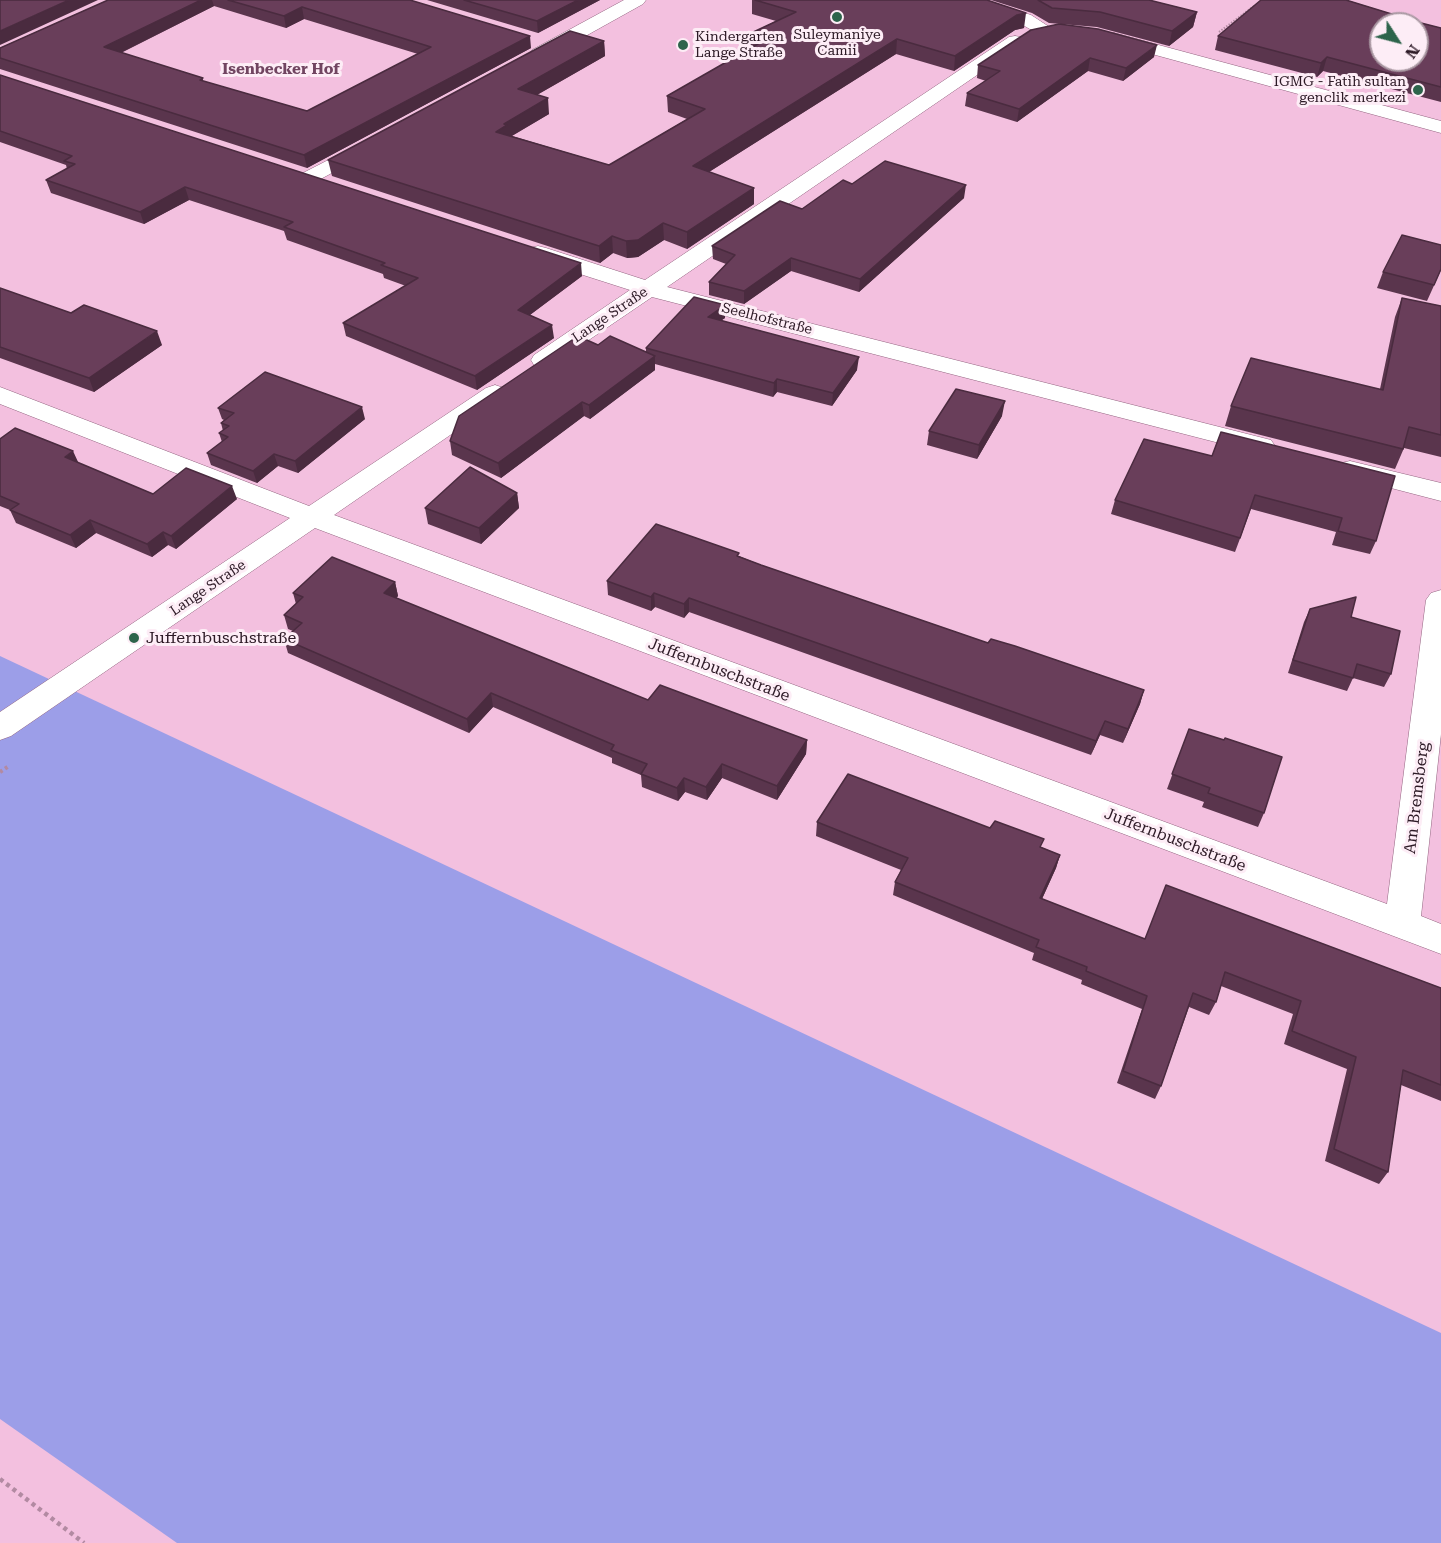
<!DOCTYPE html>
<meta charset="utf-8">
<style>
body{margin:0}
#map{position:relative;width:1441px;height:1543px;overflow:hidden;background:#f3c0df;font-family:"Roboto Serif",serif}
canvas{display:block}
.north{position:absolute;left:1369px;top:12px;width:60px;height:60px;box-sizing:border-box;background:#fdedf6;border:2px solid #aa99a3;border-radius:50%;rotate:126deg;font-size:16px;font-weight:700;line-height:24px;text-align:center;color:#2d1a26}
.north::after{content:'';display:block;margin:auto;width:21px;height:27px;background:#2d644b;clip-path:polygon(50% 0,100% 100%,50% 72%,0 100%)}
</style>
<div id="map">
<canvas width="1441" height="1543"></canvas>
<div class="north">N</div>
</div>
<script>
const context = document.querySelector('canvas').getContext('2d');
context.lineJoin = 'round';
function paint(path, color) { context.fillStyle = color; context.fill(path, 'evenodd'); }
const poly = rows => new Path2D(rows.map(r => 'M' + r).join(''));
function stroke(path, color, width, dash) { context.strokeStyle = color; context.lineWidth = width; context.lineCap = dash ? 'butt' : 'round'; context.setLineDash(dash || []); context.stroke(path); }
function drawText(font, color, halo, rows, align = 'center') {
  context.font = font + ' "Roboto Serif",serif'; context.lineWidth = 6; context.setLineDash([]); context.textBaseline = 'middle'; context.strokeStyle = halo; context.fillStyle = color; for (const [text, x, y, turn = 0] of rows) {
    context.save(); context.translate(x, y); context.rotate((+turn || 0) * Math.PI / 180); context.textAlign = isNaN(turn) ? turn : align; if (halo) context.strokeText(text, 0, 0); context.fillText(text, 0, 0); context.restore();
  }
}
paint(poly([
 [0,656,1441,1333,1441,1543,177,1543,0,1419]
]), '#9c9ee8');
const minor = poly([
 [624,0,646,0,643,4,546,58,539,60,532,58,530,54,532,50,624,0],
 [957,0,984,0,1031,15,1054,30,1051,34,1045,35,1039,34,1019,23,960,4,957,0],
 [1114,33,1441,121,1441,133,1108,42,1105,38,1108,34,1114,33],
 [1015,36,1021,37,1024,41,1021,45,667,287,1271,440,1275,446,1271,452,1262,454,652,297,552,365,543,367,534,365,531,360,534,355,630,290,530,258,527,253,530,248,538,246,546,248,645,280,1009,37,1015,36],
 [369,139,376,141,379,145,376,149,317,181,310,183,303,181,300,177,303,173,369,139],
 [495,385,504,388,508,393,504,398,334,515,1387,904,1426,600,1431,593,1441,590,1441,734,1421,916,1441,924,1441,954,315,528,11,736,0,740,0,712,290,518,0,404,0,387,309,506,486,388,495,385],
 [1350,461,1441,483,1441,501,1341,475,1337,469,1341,463,1350,461]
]);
stroke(minor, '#936581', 1);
stroke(poly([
 [1219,32,1254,6]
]), '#b28aa2', 2, [1.5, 1.5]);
stroke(poly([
 [0,772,9,766]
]), '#b28aa2', 4, [3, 3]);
stroke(poly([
 [0,1479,84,1543]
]), '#b28aa2', 4.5, [4, 4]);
paint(minor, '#fff');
paint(poly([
 [108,0,410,0,531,48,307,168,0,69,0,48],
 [214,6,286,28,304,19,418,54,307,111,203,81,203,78,121,53],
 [427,0,600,0,538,33],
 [752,0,987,0,1024,28,1015,30,954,71,896,54,709,172,754,204,687,249,664,240,638,257,627,258,613,253,600,263,332,176,328,160,604,41,605,56,537,95,549,114,512,136,609,165,687,119,668,112,667,96,747,50,747,35,776,21,752,14],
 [991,0,1149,0,1197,12,1193,27,1169,46,1097,27,1049,23,1032,13],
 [1350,1,1421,23,1441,28,1441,102,1323,71,1317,77,1215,50,1218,36],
 [1031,30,1154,57,1123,81,1088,71,1017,122,965,106,967,93,986,81,977,78,978,65],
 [0,75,582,276,530,315,554,338,477,390,346,336,343,323,406,286,384,278,383,274,287,240,284,231,189,200,144,224,51,193,46,180,67,169,66,165,0,142],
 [852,184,964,198,859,292,791,271,744,304,709,295,709,282,726,264,713,259,712,246,802,209],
 [1441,270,1427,301,1377,288,1383,272],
 [0,288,162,345,94,392,0,358],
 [1402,298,1441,306,1441,457,1404,448,1395,469,1225,426,1231,406,1380,389,1395,317],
 [725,305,725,318,721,320,857,370,832,406,777,392,773,397,655,364,655,370,590,419,584,416,501,478,452,455,450,441,598,345,646,352,646,348],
 [218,408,365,419,298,473,278,466,257,483,211,465,207,453,222,442,219,433,223,431,221,423,224,420,222,419],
 [1002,416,977,459,927,445,929,431],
 [1221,432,1376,541,1370,554,1332,545,1336,532,1251,509,1235,552,1111,514,1115,500,1212,456],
 [0,439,78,463,153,494,237,499,176,549,168,545,152,557,96,533,76,548,16,523,10,510,0,506],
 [517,493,519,508,481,544,428,524,425,508],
 [739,556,761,565,988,643,1144,690,1140,704,1123,743,1100,735,1091,755,689,612,684,618,655,607,651,611,608,595,607,581],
 [395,582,398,596,396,598,648,700,807,740,806,754,777,800,722,778,707,800,685,792,678,801,642,787,641,775,612,763,612,758,493,707,469,733,288,653,284,639,293,631,288,629,284,615,296,604,293,593],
 [1310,609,1351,617,1391,674,1384,687,1353,678,1347,691,1288,673,1304,622],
 [1189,729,1224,740,1264,813,1258,827,1202,807,1204,802,1167,789],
 [817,822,1041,847,1060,855,1056,868,1042,899,1145,939,1441,988,1441,1101,1401,1085,1388,1172,1379,1184,1325,1161,1347,1069,1284,1044,1293,1014,1221,986,1216,1002,1209,1015,1189,1007,1161,1086,1155,1099,1117,1083,1142,1009,1081,984,1082,980,1032,960,1034,953,893,895,895,882,901,870,816,836]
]), '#5a354d');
paint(poly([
 [69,0,98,0,0,45,0,31],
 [201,0,212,0,214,6,108,59,104,47],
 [578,0,600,0,538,33,537,21],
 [302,7,304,19,286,28,284,16],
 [1197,12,1193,27,1169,46,1172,31],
 [1026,13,1024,28,1015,30,954,71,955,56,1017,15],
 [530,36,531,48,307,168,304,155],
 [897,39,896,54,693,182,693,166],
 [604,41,605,56,519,105,518,89],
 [1157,45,1154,57,1123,81,1126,68],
 [1327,57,1323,71,1317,77,1321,63],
 [1090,58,1088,71,1017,122,1019,109],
 [548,98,549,114,508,138,496,132,504,124],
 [966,185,964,198,859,292,860,279],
 [185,187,189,200,144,224,140,212],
 [754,188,754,204,687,249,687,232],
 [663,223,664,240,638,257,627,258,626,241],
 [612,236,613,253,600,263,599,246],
 [791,258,791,271,744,304,744,291],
 [581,263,582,276,519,323,518,310],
 [725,305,725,318,708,330,708,317],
 [552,325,554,338,477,390,475,376],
 [157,331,162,345,94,392,89,378],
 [655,356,655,370,590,419,589,405],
 [859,357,857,370,832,406,833,393],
 [777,379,777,392,773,397,774,383],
 [1005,401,1002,416,977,459,979,445],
 [582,402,584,416,501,478,498,463],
 [362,407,365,419,298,473,295,461],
 [73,451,79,464,65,457],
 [274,454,278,466,257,483,253,471],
 [232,486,237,499,176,549,171,536],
 [517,493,519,508,481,544,479,528],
 [90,520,96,533,76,548,70,535],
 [163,532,168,545,152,557,147,544],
 [395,582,398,596,387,607,384,593],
 [654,593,655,607,651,611,651,597],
 [689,598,689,612,684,618,684,604],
 [1144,690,1140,704,1123,743,1128,729],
 [491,693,493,707,469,733,467,719],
 [1105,721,1100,735,1091,755,1096,741],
 [807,740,806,754,777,800,777,786],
 [722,764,722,778,707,800,706,787],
 [684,778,685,792,678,801,677,788],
 [1060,855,1056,868,1036,912,1040,898]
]), '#4a2b3f');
const building = poly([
 [0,0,69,0,0,31,0,0],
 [108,0,201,0,104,47,203,78,200,80,307,111,431,47,302,7,284,16,228,0,410,0,530,36,304,155,0,58,0,48,108,0],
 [464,0,578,0,537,21,464,0],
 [755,0,987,0,1026,13,1017,15,955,56,897,39,693,166,754,188,687,232,663,223,638,240,626,241,612,236,599,246,328,160,570,31,604,41,518,89,548,98,504,124,507,125,496,132,609,165,705,109,667,96,763,41,747,35,796,12,755,0],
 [1038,0,1149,0,1197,12,1172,31,1100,12,1052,8,1038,0],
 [1261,0,1346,0,1421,23,1441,28,1441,87,1327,57,1321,63,1218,36,1261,0],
 [1381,24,1417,24,1417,60,1381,60,1381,24],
 [1059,24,1098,29,1157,45,1126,68,1090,58,1019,109,967,93,1000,71,978,65,1031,30,1059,24],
 [0,75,581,263,518,310,552,325,475,376,343,323,418,278,381,265,385,263,284,227,293,222,185,187,140,212,46,180,75,164,64,161,72,156,0,131,0,75],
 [885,161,966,185,860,279,791,258,744,291,709,282,735,255,712,246,780,201,802,209,843,180,852,184,885,161],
 [1402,235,1441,245,1441,269,1434,285,1383,272,1402,235],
 [0,288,71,313,84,305,157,331,89,378,0,347,0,288],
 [694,297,725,305,708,317,859,357,833,393,777,379,774,383,646,348,694,297],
 [1402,298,1441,306,1441,435,1409,427,1403,449,1231,406,1251,358,1383,390,1402,298],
 [578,336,598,345,610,336,655,356,589,405,582,402,498,463,450,441,459,416,578,336],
 [265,372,362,407,295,461,274,454,253,471,207,453,228,437,219,433,229,426,221,423,234,413,218,408,265,372],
 [956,389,1005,401,979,445,929,431,956,389],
 [15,428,73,451,65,457,153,494,186,468,232,486,171,536,163,532,147,544,90,520,70,535,10,510,19,504,0,496,0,439,15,428],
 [1221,432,1395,476,1376,541,1338,531,1342,518,1255,495,1240,538,1115,500,1144,439,1212,456,1221,432],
 [470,467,517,493,479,528,425,508,470,467],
 [656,524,739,553,737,556,761,565,988,643,991,639,1015,646,1144,690,1128,729,1105,721,1096,741,689,598,684,604,654,593,651,597,607,581,656,524],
 [332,557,395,582,384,593,648,700,660,685,807,740,777,786,722,764,706,787,684,778,677,788,641,774,647,764,611,750,614,745,491,693,467,719,284,639,302,623,284,615,303,597,293,593,332,557],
 [1356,597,1351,617,1400,631,1391,674,1357,664,1353,678,1293,660,1310,609,1356,597],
 [1189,729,1224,740,1225,738,1282,757,1264,813,1208,793,1210,788,1172,774,1189,729],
 [848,774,990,828,995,821,1044,839,1040,847,1060,855,1040,898,1145,939,1166,885,1441,988,1441,1085,1403,1070,1388,1172,1334,1149,1356,1057,1292,1031,1301,1001,1225,972,1216,1002,1193,993,1161,1086,1123,1071,1147,996,1086,971,1087,967,1036,947,1039,940,895,882,908,858,817,822,848,774]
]);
paint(building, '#693e5a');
stroke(building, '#4a2b3f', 1.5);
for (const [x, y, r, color] of [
 [837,17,6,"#2d644b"],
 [683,45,6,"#2d644b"],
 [1418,90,6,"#2d644b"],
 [134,638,6,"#2d644b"]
]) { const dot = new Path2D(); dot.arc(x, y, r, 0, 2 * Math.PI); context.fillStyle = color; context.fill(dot); stroke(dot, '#fdedf6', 2); }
drawText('14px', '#2d1a26', '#fdedf6', [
 ["Suleymaniye",837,35],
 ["Camii",837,51],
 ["Kindergarten",695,37,"left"],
 ["Lange Straße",695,53,"left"],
 ["IGMG - Fatih sultan",1406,82,"right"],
 ["genclik merkezi",1406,98,"right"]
]);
drawText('14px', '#2d1a26', '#fdedf6', [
 ["Lange Straße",610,315,-34],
 ["Seelhofstraße",767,319,14],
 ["Lange Straße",208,588,-34]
]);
drawText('bold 15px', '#714561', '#fdedf6', [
 ["Isenbecker Hof",281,70]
]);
drawText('16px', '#2d1a26', '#fdedf6', [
 ["Juffernbuschstraße",146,638]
], 'left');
drawText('16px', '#2d1a26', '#fdedf6', [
 ["Juffernbuschstraße",719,670,21],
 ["Am Bremsberg",1417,798,-83],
 ["Juffernbuschstraße",1175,840,21]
]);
</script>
